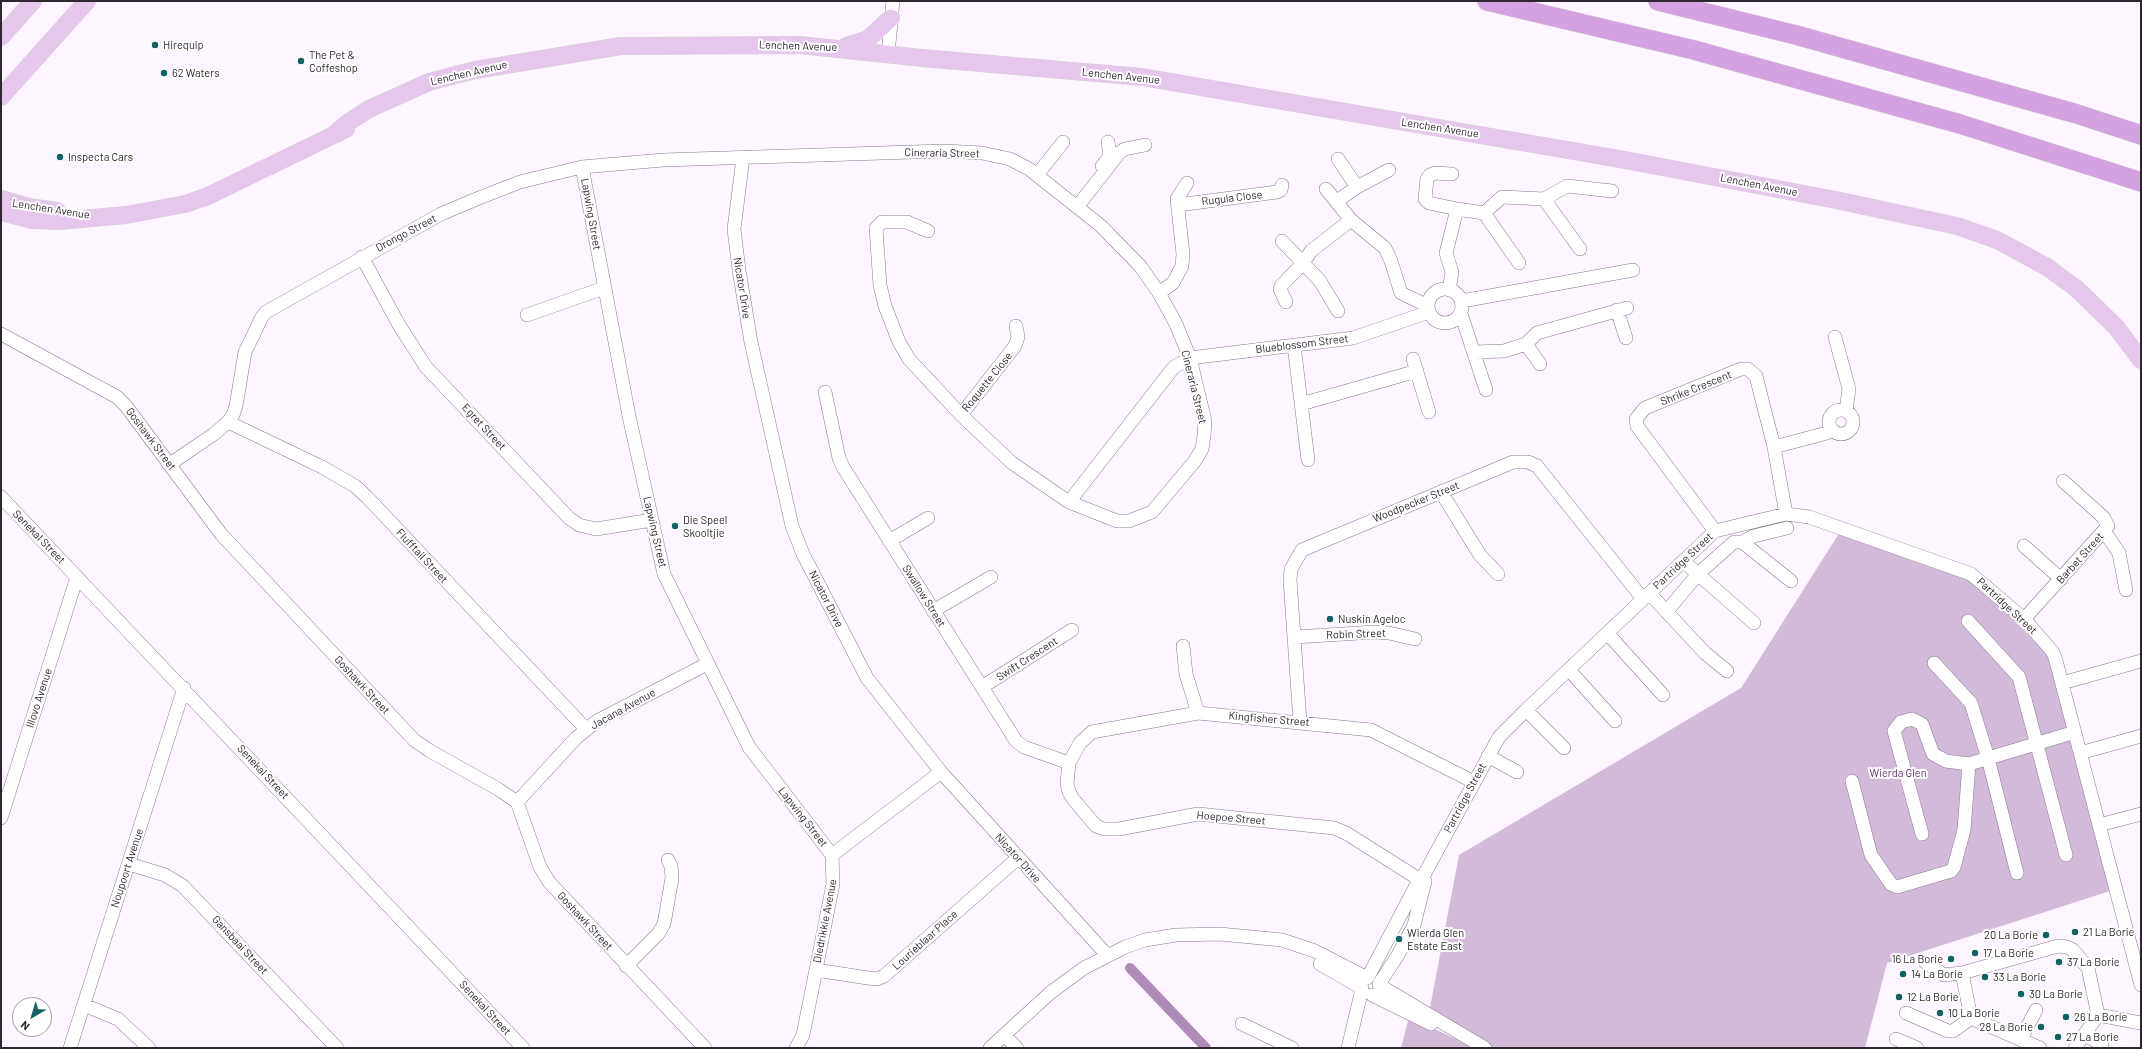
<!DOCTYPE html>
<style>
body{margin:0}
#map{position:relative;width:2142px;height:1049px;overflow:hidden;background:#fdf5ff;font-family:Barlow,sans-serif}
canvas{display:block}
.frame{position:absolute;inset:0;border:2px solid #2e2730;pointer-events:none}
.north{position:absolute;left:12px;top:997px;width:40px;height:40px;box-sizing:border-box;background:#fff;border:1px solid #aba9ac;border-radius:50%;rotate:218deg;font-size:11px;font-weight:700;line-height:16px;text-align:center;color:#2e2730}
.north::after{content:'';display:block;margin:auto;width:14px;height:18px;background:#136365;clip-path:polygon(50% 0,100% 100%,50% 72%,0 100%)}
</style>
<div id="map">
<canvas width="2142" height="1049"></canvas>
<div class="frame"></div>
<div class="north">N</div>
</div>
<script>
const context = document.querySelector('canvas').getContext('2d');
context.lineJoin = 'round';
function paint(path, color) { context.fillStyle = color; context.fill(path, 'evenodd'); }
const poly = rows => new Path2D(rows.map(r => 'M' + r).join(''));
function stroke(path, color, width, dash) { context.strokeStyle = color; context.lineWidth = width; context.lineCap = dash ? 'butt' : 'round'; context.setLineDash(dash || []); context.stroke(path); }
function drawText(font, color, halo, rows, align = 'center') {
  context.font = font + ' Barlow,sans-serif'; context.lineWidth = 4; context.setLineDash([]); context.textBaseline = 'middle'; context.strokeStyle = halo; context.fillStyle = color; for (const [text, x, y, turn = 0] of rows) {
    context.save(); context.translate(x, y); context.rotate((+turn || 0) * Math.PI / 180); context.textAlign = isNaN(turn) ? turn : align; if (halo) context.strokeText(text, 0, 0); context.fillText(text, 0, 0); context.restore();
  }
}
paint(poly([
 [1840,532,1973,578,2050,657,2113,890,1887,963,1865,1048,1493,1048,1429,1013,1459,855,1741,688],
 [1409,1017,1456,1039,1472,1048,1401,1048]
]), '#d1bbd8');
stroke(poly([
 [1130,968,1206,1048]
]), '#ad8cb6', 10);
const minor = poly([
 [888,54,893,1],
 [743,158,734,229,739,270,751,342,792,526,803,554,867,678,941,772,1107,955],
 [1338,159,1357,187],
 [1102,166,1110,156,1108,142],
 [582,167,629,416,664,574,749,747,832,855],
 [1452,174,1435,173,1430,175,1427,179,1425,199,1429,203,1457,209],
 [1037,175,1063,142],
 [1326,189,1351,220,1385,248,1391,261,1401,293,1428,306],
 [1544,199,1580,249],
 [1337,201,1357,187,1389,170],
 [1178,205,1277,192,1281,190,1282,185],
 [1077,207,1120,152,1125,149,1145,145],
 [1484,213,1519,263],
 [1282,241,1320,281,1338,311],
 [362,257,399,325,426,367,569,518,579,525,596,529,652,520],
 '1428 306a17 17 0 1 1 34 0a17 17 0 1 1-34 0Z',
 [1449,290,1452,272,1446,253,1457,209,1484,213,1502,197,1544,199,1567,186,1612,191],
 [1159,293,1173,283,1182,266,1183,254,1177,199,1187,183],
 [1462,301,1633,270],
 [1286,302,1280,289,1281,286,1303,263,1311,251,1351,220],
 [1617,310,1626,338],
 [1461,314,1486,390],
 [527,315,604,288],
 [1,334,117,397,126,406,221,534,414,740,430,751,498,789,517,802,540,867,549,882,705,1048],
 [1835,337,1849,389,1846,411],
 [1526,344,1540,364],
 [1294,345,1308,460],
 [1474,352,1504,351,1526,344,1537,333,1627,308],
 [1413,359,1429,412],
 [825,392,839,458,843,467,1016,741,1024,747,1069,763],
 [1301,404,1417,371],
 '1829 422a12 12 0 1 1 24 0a12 12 0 1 1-24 0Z',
 [961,415,1015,346,1018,337,1016,326],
 [228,422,322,467,355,486,367,497,586,729],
 [1774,447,1827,433,1832,429],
 [170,464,214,434,228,422,233,415,236,406,245,352,262,317,266,312,441,214,479,198,520,182,582,167,663,160,944,151,982,153,1010,159,1029,169,1101,226,1141,267,1159,293,1175,322,1190,358,1205,421,1204,436,1202,449,1194,462,1152,512,1129,521,1117,521,1069,502,1012,463,961,415,909,359,899,342,885,306,880,285,876,228,882,222,907,222,928,231],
 [1441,492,1480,555,1498,574],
 [1,497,523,1048],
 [1069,502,1174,367,1190,358,1353,338,1429,312],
 [1715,531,1637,426,1636,419,1645,408,1741,369,1748,369,1756,376,1774,447,1786,514],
 [2104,531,2119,553,2126,590],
 [889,541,928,518],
 [1742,542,1754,536,1787,528],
 [2024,546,2061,579],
 [1683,561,1754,623],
 [1649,593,1705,653,1727,671],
 [933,611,991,577],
 [1667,611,1698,574,1734,542,1742,542,1791,581],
 [2024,619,2108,526,2103,517,2063,481],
 [1968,621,2019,677,2066,855],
 [1608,634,1663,695],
 [1295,637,1375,632,1389,633,1415,639],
 [1183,646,1186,674,1198,713],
 [1934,663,1971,703,1988,758,2017,873],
 [1569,670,1615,721],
 [2062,683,2141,661],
 [982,687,1072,630],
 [1526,710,1564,748],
 [1300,722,1290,580,1291,569,1302,550,1513,462,1528,462,1537,466,1643,599],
 [2080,753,2141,736],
 [1488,756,1517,772],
 [1852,781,1871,855,1891,884,1897,887,1951,871,1954,867,1964,830,1969,764],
 [517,802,576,738,597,721,707,664],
 [1,818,77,577],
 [2099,825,2141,814],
 [1922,834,1894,731,1901,722,1912,719,1922,724,1933,754,1946,761,1969,764,2075,732],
 [129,864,165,875,183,886,337,1048],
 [1425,883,1346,833,1334,828,1198,814,1119,829,1104,829,1096,826,1073,799,1069,792,1067,783,1069,763,1080,743,1092,732,1198,713,1371,730,1474,782],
 [1925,962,1944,975,1962,973],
 [1320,964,1362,988],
 [626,966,658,934,664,924,672,878,671,866,668,860],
 [816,970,868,978,877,979,884,976,1018,858],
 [1368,977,1419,880,1425,873,1499,737,1526,710,1715,531,1786,514,1809,517,1971,574,2024,619,2052,651,2055,657,2141,985],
 [1379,984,1398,955,1414,925,1425,881],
 [1379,985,1485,1048],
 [1372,995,1431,1024],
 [84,1005,118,1019,149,1048],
 [1906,1013,1948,1031,1953,1031,1971,1018],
 [2098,1015,2141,1023],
 [1242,1024,1292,1048],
 [2084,1035,2102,1044],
 [1005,1036,1017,1048],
 [1896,1039,1917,1048],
 [2021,1039,2036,1010],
 [70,1048,184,688],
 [796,1048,803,1035,833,884,832,855,941,772],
 [990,1048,1050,993,1084,968,1125,947,1145,940,1176,935,1220,934,1282,940,1315,951,1367,978],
 [1348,1048,1362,989],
 [2040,1048,1971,1018,1962,973,2058,946,2067,947,2073,950,2088,968,2098,1015,2075,1048]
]);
const major = poly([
 [1,37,33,1],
 [846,46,868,39,891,18],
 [1,97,87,1],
 [335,134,346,124,369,109,429,82,475,70,621,46,800,45,922,58,1142,77,1614,158,1836,200,1957,226,1997,240,2047,267,2077,289,2116,327,2141,360],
 [1,199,29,207,57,211],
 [1,212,32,220,59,221,126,215,185,204,208,196,346,129]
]);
const highway = poly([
 [1487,1,1694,50,1960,124,2141,182],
 [1658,1,1796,35,2077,114,2141,135]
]);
stroke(minor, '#8a798e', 14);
stroke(major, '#d5d4d6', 18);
stroke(highway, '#d5d4d6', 20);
stroke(minor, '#fff', 13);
stroke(major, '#e5c7ec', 17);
stroke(highway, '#d3a2e0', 19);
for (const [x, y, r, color] of [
 [155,45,4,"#136365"],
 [301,61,4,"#136365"],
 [164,73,4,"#136365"],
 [60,157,4,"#136365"],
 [675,526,4,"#136365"],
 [1330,619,4,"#136365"],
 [2075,932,4,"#136365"],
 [2046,935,4,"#136365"],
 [1399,939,4,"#136365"],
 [1975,953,4,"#136365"],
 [1951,959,4,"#136365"],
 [2059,962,4,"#136365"],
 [1903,974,4,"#136365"],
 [1985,977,4,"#136365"],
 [2021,994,4,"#136365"],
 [1899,997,4,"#136365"],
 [1940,1013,4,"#136365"],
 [2066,1017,4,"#136365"],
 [2041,1027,4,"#136365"],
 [2058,1037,4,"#136365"]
]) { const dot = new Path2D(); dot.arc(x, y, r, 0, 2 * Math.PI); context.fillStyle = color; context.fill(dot); stroke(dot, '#fff', 1.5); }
drawText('11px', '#2e2730', '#fff', [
 ["Hirequip",163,45],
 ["The Pet &",309,55],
 ["Coffeshop",309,68],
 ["62 Waters",172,73],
 ["Inspecta Cars",68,157],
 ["Die Speel",683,520],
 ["Skooltjie",683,533],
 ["Nuskin Ageloc",1338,619],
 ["21 La Borie",2083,932],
 ["Wierda Glen",1407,933],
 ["Estate East",1407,946],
 ["20 La Borie",2038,935,"right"],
 ["17 La Borie",1983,953],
 ["16 La Borie",1943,959,"right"],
 ["37 La Borie",2067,962],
 ["14 La Borie",1911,974],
 ["33 La Borie",1993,977],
 ["30 La Borie",2029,994],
 ["12 La Borie",1907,997],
 ["10 La Borie",1948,1013],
 ["26 La Borie",2074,1017],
 ["28 La Borie",2033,1027,"right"],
 ["27 La Borie",2066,1037]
], 'left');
drawText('11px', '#2e2730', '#fff', [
 ["Lenchen Avenue",798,46,2],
 ["Lenchen Avenue",469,73,-13],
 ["Lenchen Avenue",1121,76,6],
 ["Lenchen Avenue",1440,128,9],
 ["Cineraria Street",942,153,1],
 ["Lenchen Avenue",1759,185,11],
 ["Rugula Close",1232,198,-7],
 ["Lenchen Avenue",51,209,9],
 ["Lapwing Street",591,214,80],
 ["Drongo Street",406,233,-28],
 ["Nicator Drive",742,288,81],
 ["Blueblossom Street",1302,344,-7],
 ["Roquette Close",987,382,-51],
 ["Cineraria Street",1194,387,76],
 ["Shrike Crescent",1696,388,-22],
 ["Egret Street",484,427,47],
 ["Goshawk Street",151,439,53],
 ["Woodpecker Street",1416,502,-22],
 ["Lapwing Street",655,532,77],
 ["Senekal Street",39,537,46],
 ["Flufftail Street",422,556,47],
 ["Barbet Street",2080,558,-48],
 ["Partridge Street",1683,561,-43],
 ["Swallow Street",924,596,58],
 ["Nicator Drive",826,599,63],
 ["Partridge Street",2007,606,43],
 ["Robin Street",1356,634,-2],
 ["Swift Crescent",1027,659,-33],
 ["Goshawk Street",362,685,47],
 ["Illovo Avenue",39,698,-72],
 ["Jacana Avenue",623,709,-29],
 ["Kingfisher Street",1269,719,5],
 ["Senekal Street",263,772,47],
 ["Partridge Street",1465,798,-62],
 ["Lapwing Street",803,817,52],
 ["Hoepoe Street",1231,818,5],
 ["Nicator Drive",1018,858,48],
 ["Noupoort Avenue",127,868,-72],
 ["Goshawk Street",585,921,47],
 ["Diedrikkie Avenue",825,921,-79],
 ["Lourieblaar Place",925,940,-42],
 ["Gansbaai Street",240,945,47],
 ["Senekal Street",485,1008,47]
]);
drawText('11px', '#60346b', '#fff', [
 ["Wierda Glen",1898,773]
]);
</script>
